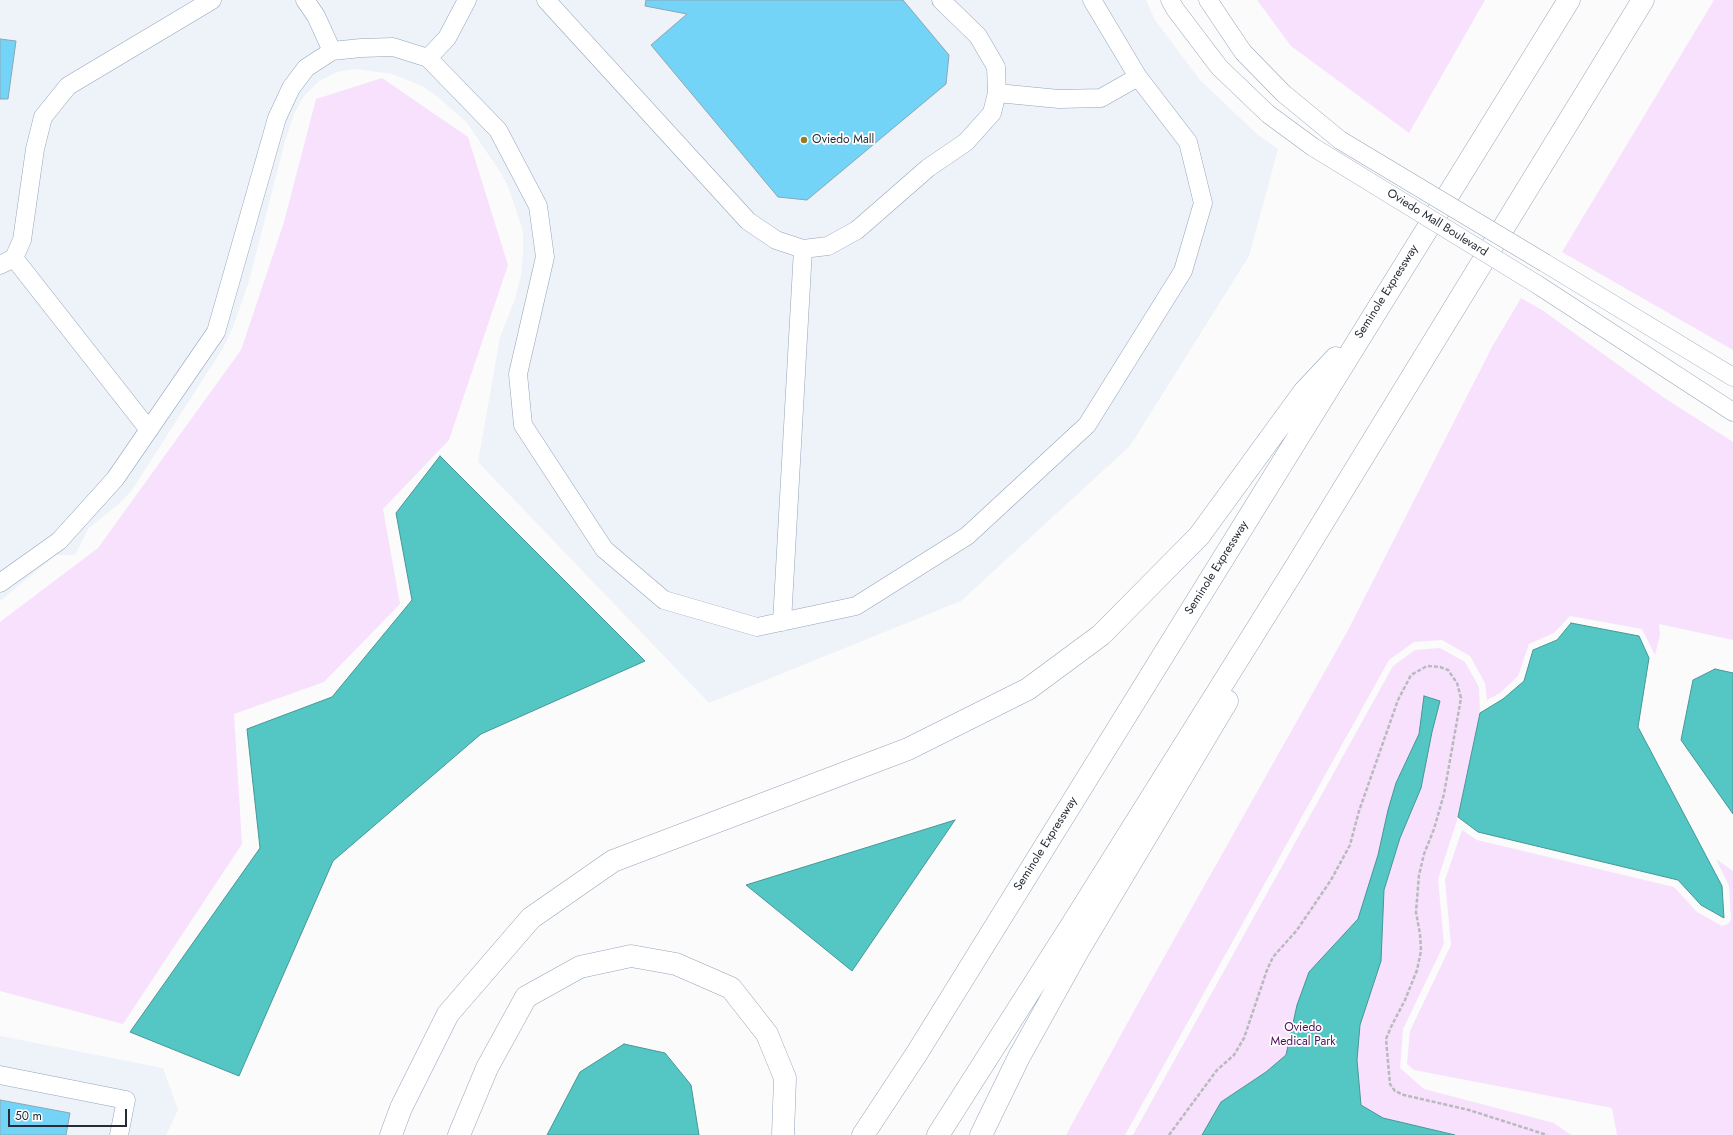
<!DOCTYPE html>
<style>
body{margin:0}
#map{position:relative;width:1733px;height:1135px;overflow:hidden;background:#fbfbfb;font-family:Jost,sans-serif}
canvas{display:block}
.scale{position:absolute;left:8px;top:1109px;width:119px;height:18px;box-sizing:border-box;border:2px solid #252c35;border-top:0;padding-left:5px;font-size:12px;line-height:14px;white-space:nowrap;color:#252c35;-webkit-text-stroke:3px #fff;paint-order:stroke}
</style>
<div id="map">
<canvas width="1733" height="1135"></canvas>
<div class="scale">50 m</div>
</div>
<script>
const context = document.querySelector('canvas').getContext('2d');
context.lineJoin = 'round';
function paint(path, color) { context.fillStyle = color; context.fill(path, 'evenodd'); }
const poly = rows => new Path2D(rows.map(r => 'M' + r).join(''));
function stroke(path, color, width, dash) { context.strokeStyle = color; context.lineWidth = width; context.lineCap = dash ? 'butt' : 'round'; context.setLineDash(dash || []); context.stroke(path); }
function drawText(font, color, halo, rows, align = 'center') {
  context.font = font + ' Jost,sans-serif'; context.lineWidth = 3.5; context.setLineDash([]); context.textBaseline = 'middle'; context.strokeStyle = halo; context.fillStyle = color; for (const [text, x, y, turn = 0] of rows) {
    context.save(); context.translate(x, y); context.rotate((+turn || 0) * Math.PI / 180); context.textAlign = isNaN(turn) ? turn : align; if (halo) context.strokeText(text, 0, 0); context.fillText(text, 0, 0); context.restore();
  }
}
paint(poly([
 [0,0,1146,0,1155,20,1200,80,1257,134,1278,149,1249,256,1130,446,961,601,709,703,478,462,500,337,515,299,521,276,523,253,523,232,520,222,509,189,501,173,467,123,438,97,422,86,392,74,371,71,355,69,337,72,319,81,304,96,294,114,285,141,249,281,233,327,223,348,132,490,120,503,88,529,75,555,56,555,0,601],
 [0,1036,163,1068,178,1110,166,1135,0,1135]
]), '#eef2f9');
paint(poly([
 [1257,0,1485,0,1409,133,1291,46],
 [1714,0,1733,0,1733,350,1562,252],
 [382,78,468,137,508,265,449,440,383,509,400,604,324,682,234,714,242,844,123,1024,0,991,0,622,98,548,241,350,284,222,316,99],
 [1521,298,1542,310,1663,397,1733,442,1733,640,1659,624,1660,635,1655,655,1642,629,1570,616,1554,633,1529,644,1518,676,1500,693,1487,700,1485,683,1470,656,1442,640,1414,642,1389,660,1125,1135,1066,1135,1140,1000,1347,632,1492,347],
 [1440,648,1465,662,1479,687,1480,713,1458,817,1438,879,1444,944,1403,1029,1400,1068,1424,1089,1554,1123,1571,1135,1133,1135,1393,666,1415,650],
 [1462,830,1477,840,1674,887,1697,912,1722,926,1728,924,1731,920,1729,886,1716,859,1733,871,1733,1135,1617,1135,1612,1108,1414,1070,1407,1064,1410,1031,1451,945,1445,880]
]), '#f8e1fc');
const water = poly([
 [440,456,645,661,481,734,333,861,239,1076,130,1032,260,848,247,729,332,697,412,600,396,513,440,456],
 [1571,623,1639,636,1649,658,1638,727,1722,886,1724,918,1701,905,1678,880,1478,832,1458,817,1480,713,1503,699,1524,681,1533,650,1557,640,1571,623],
 [1715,669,1733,673,1733,814,1681,740,1693,680,1715,669],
 [1424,696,1440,701,1432,732,1421,788,1400,838,1384,890,1381,961,1360,1025,1357,1060,1361,1105,1383,1118,1455,1135,1202,1135,1221,1102,1266,1072,1286,1055,1297,1005,1309,972,1358,919,1378,855,1388,810,1396,783,1419,734,1424,696],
 [955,820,852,971,746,885,955,820],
 [624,1044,665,1053,691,1085,699,1135,547,1135,580,1072,624,1044]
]);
paint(water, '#54c6c3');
stroke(water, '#469898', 1);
const building = poly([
 [646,0,903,0,949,55,946,84,807,200,778,197,651,45,687,14,645,6,646,0],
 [0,39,16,41,8,99,0,99,0,39],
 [0,1100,70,1113,66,1135,0,1135,0,1100]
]);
paint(building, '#74d4f7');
stroke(building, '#89a8b5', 1);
const minor = poly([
 [305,0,316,16,332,51],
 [546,0,748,221,776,240,803,249,828,246,857,230,928,168,966,142,992,113,997,93,996,67,978,36,941,0],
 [1170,0,1175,9,1219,67,1268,114],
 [1208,0,1243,52,1283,93],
 [428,58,447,38,467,0],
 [997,93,1059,99,1101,98,1138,77],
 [14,258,149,430],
 [1545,263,1733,377],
 [0,265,14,258,22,240,35,149,43,117,68,86,212,0],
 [1538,285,1733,412],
 [0,583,59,541,115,479,216,332,277,118,291,88,306,68,332,51,361,48,393,47,428,58,498,130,538,206,545,257,518,374,523,425,604,549,664,600,757,627,856,606,967,536,1087,425,1183,271,1203,203,1188,142,1138,77,1092,0],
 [782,622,803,249],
 [0,1075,126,1100,119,1135]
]);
const highway = poly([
 [391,1135,401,1108,448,1014,531,918,613,861,908,749,1028,689,1101,635,1199,536,1304,392,1336,358],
 [459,1135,487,1068,526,997,580,967,631,956,676,964,731,988,767,1034,785,1078,783,1135],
 [863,1135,917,1053,1569,0],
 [938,1135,1073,923,1295,568,1643,0],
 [981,1135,1019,1057,1079,949,1227,701]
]);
stroke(minor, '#94a5bd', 19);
stroke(highway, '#94a5bd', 23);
stroke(poly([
 [1169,1135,1217,1070,1234,1055,1244,1038,1267,970,1273,957,1297,930,1331,880,1350,845,1359,811,1398,700,1411,675,1427,666,1440,667,1448,670,1457,683,1461,698,1444,794,1434,829,1424,854,1419,875,1416,912,1420,934,1421,951,1417,970,1405,1000,1391,1027,1386,1039,1390,1084,1395,1091,1404,1095,1469,1110,1547,1135]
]), '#b8babd', 2.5, [4, 2]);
stroke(minor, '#fff', 18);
stroke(highway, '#fff', 22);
const minorBridge = poly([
 [1283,93,1340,140,1545,263],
 [1268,114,1313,147,1538,285]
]);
stroke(minorBridge, '#94a5bd', 19, []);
stroke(minorBridge, '#fff', 18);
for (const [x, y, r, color] of [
 [804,140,4,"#917d23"]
]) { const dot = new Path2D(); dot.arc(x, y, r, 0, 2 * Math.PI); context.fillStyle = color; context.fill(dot); stroke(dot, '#fff', 1.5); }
drawText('12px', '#252c35', '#fff', [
 ["Oviedo Mall",812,140]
], 'left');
drawText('12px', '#252c35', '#fff', [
 ["Oviedo Mall Boulevard",1437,223,32],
 ["Seminole Expressway",1387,292,-58],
 ["Seminole Expressway",1217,568,-58],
 ["Seminole Expressway",1046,844,-58]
]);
drawText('12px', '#4e0e59', '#fff', [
 ["Oviedo",1303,1028],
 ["Medical Park",1303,1042]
]);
</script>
